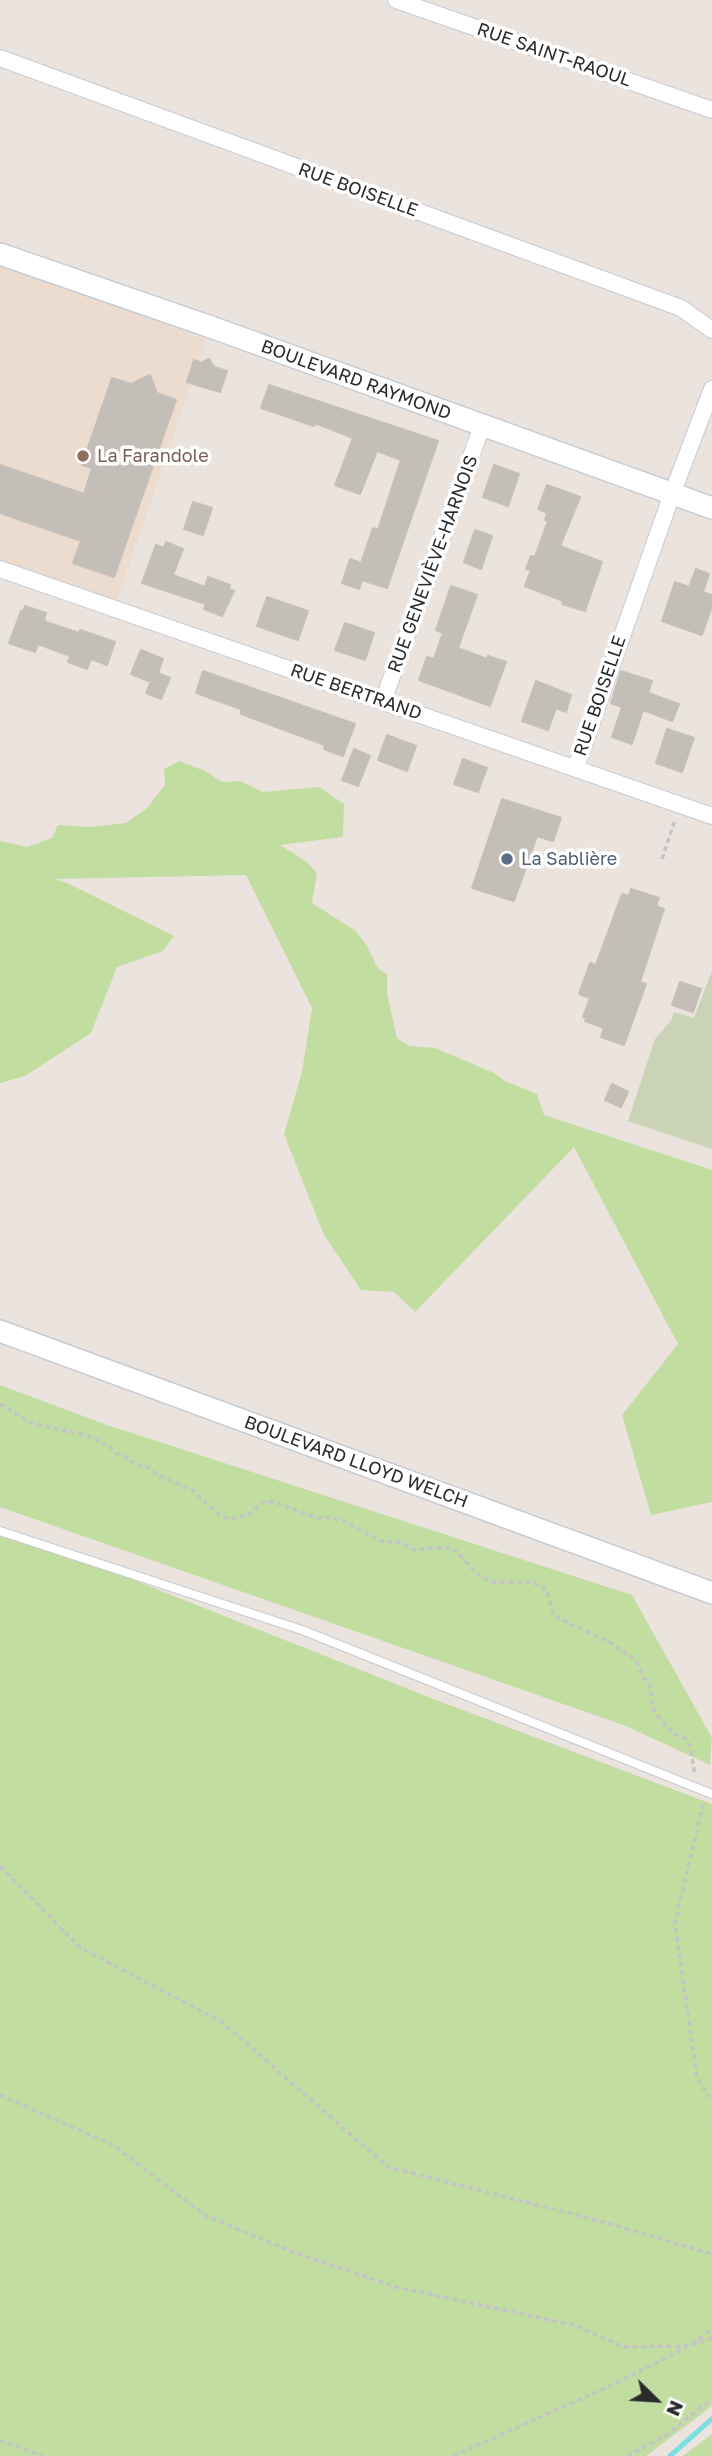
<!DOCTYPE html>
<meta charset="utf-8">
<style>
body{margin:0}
#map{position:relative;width:712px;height:2456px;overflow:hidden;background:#ebe3de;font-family:"Golos Text",sans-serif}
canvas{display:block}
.north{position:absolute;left:621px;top:2365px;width:70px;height:70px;-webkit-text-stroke:5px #fff;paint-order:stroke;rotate:114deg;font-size:19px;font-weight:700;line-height:28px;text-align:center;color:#2b2b2b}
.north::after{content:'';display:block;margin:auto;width:24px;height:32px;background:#2b2b2b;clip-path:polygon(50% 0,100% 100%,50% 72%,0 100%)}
</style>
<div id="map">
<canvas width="712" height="2456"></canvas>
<div class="north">N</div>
</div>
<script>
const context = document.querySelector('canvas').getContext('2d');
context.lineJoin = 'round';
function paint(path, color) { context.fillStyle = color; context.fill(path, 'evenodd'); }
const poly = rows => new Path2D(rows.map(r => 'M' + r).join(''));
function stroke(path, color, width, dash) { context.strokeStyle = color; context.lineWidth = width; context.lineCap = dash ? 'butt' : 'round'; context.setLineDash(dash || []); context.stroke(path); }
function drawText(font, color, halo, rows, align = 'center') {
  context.font = font + ' "Golos Text",sans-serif'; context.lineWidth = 7; context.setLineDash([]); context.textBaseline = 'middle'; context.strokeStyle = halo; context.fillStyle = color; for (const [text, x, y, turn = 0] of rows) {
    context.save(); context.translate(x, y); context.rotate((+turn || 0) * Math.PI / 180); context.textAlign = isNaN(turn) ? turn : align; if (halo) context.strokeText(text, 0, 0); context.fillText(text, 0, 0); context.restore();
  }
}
paint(poly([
 [0,254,211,327,114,608,0,569]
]), '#ebdccf');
paint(poly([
 [179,761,205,771,222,782,240,781,263,792,319,787,344,804,343,837,280,845,307,862,317,873,312,903,356,931,367,946,377,967,387,975,387,994,397,1038,409,1046,435,1048,494,1073,505,1081,537,1094,544,1115,712,1170,712,1502,651,1515,622,1415,678,1344,574,1147,415,1312,394,1292,361,1290,324,1235,284,1134,302,1072,312,1008,246,875,54,879,67,883,174,936,163,951,117,967,91,1033,25,1076,0,1083,0,841,27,847,52,838,58,825,90,827,126,823,147,808,165,785,164,769],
 [0,1385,107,1425,632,1595,712,1738,710,1765,626,1726,0,1507],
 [0,1532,126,1577,431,1698,712,1804,712,2406,646,2456,0,2456],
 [712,2434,712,2456,683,2456]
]), '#c2dda0');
paint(poly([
 [712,971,712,1149,628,1121,655,1039,671,1021,674,1012,694,1018]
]), '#cbd3b7');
stroke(poly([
 [670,2456,712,2419]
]), '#7bdee3', 5);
const building = poly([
 [209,359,214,367,227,371,220,392,187,382,194,360,201,363,209,359],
 [150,375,157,393,176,400,114,577,73,563,81,541,0,513,0,465,84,494,92,468,82,465,112,378,131,384,150,375],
 [269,385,438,441,387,588,362,580,359,589,342,583,350,559,361,563,373,528,378,530,401,460,377,451,360,494,335,485,353,438,315,423,314,426,261,408,269,385],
 [494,465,519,474,508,506,483,497,494,465],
 [547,485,580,497,560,546,602,562,585,611,562,604,563,601,525,586,531,570,526,569,531,556,535,557,548,521,545,520,547,513,538,509,547,485],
 [193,502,212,508,203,535,184,529,193,502],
 [475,530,492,536,481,569,464,562,475,530],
 [166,542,183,549,173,575,205,587,208,577,230,585,229,589,234,591,222,616,204,609,206,604,142,583,156,545,164,548,166,542],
 [696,569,709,574,703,592,712,595,712,606,702,635,662,621,675,582,689,587,696,569],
 [451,586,477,595,458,648,487,659,488,656,506,662,490,706,419,680,427,657,434,659,443,633,436,630,451,586],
 [267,597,308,611,298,640,257,626,267,597],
 [25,606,46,613,44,619,46,622,79,633,80,630,115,642,107,665,91,659,87,669,68,662,70,656,38,644,35,652,9,643,21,611,23,612,25,606],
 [345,623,374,633,365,660,335,650,345,623],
 [141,650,163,659,158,673,170,678,161,699,146,693,151,682,131,674,141,650],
 [203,671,355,724,343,756,324,749,325,745,241,714,241,709,196,693,203,671],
 [621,671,652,681,648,693,679,704,672,721,643,710,632,744,612,737,622,707,611,703,621,671],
 [536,681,571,695,566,712,556,708,548,730,522,721,536,681],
 [667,729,694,738,682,772,656,763,667,729],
 [387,735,416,746,407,771,378,760,387,735],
 [354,749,370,756,358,786,342,780,354,749],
 [463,759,487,768,478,792,454,784,463,759],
 [502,799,561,818,553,841,537,836,514,901,472,888,502,799],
 [631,889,659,898,656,906,664,909,640,982,646,984,624,1045,601,1037,604,1028,585,1021,587,1018,583,1017,590,998,579,994,590,963,596,965,622,894,629,896,631,889],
 [680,982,701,989,693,1012,672,1005,680,982],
 [612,1084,628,1092,621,1107,605,1100,612,1084]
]);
paint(building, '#c4beb9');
stroke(building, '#c6beb8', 2);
const lane = poly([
 [0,1531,302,1630,712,1794]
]);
const street = poly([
 [396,0,712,110],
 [0,58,681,308,712,330],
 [0,569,712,816],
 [383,701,482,426],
 [576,767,672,494,712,389]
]);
const secondary = poly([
 [0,254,211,327,712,508],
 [0,1331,712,1593]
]);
stroke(lane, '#c6cbd3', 10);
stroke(street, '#c6cbd3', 18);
stroke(secondary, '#c6cbd3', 24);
stroke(poly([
 [662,859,675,820],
 [0,1404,31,1423,89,1436,110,1447,115,1453,124,1456,137,1465,146,1466,160,1476,192,1490,221,1516,230,1519,249,1514,265,1501,274,1502,318,1518,326,1517,346,1522,380,1541,399,1542,415,1550,446,1547,456,1551,477,1574,492,1582,529,1582,539,1585,547,1591,554,1616,611,1643,636,1660,643,1677,650,1685,654,1712,674,1734,685,1738,690,1746,695,1775],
 [703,1804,675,1923,697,2078,712,2101],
 [0,1866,79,1947,222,2022,388,2167,597,2220,712,2254],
 [0,2095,113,2145,206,2216,291,2251,396,2287,574,2325,624,2347,689,2346,712,2338],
 [711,2123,712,2124],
 [692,2344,712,2329],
 [0,2440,42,2456],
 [453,2456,610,2386,686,2348],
 [627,2456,665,2436,712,2399]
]), '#c4c4c4', 3.5, [5, 3.5]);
stroke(lane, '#fff', 8);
stroke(street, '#fff', 16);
stroke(secondary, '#fff', 21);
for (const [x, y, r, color] of [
 [83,456,7,"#8d6e63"],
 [507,859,7,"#5c6f8a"]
]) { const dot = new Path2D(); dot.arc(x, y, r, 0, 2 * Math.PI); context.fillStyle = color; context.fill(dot); stroke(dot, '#fff', 2.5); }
drawText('18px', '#2b2b2b', '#fff', [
 ["RUE SAINT-RAOUL",554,55,19],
 ["RUE BOISELLE",358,190,20],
 ["BOULEVARD RAYMOND",356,380,20],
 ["RUE GENEVIÈVE-HARNOIS",433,564,-70],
 ["RUE BERTRAND",356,692,19],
 ["RUE BOISELLE",600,696,-71],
 ["BOULEVARD LLOYD WELCH",356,1462,20]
]);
drawText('18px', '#785e54', '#fff', [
 ["La Farandole",97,456]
], 'left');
drawText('18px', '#4e5e75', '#fff', [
 ["La Sablière",521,859]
], 'left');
</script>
